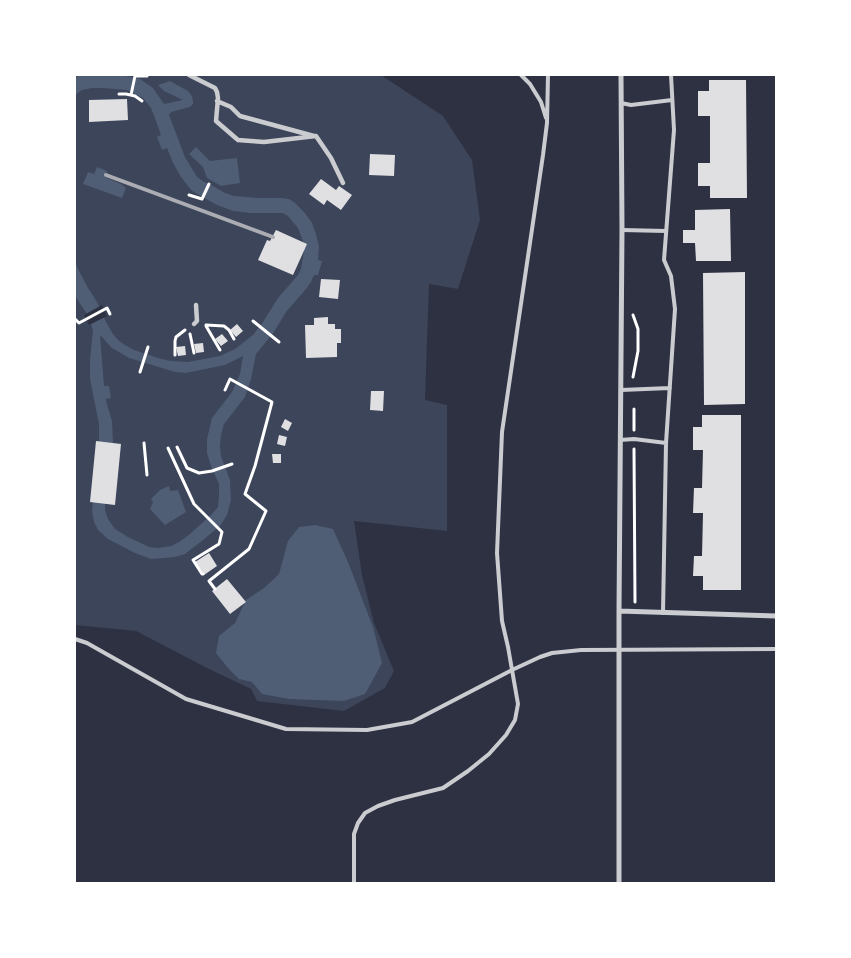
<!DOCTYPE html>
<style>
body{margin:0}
#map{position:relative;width:851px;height:958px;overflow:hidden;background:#2d3142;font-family:"Libre Baskerville",serif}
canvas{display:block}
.frame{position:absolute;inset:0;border:76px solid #fff;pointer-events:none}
</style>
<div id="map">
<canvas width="851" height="958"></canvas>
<div class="frame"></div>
</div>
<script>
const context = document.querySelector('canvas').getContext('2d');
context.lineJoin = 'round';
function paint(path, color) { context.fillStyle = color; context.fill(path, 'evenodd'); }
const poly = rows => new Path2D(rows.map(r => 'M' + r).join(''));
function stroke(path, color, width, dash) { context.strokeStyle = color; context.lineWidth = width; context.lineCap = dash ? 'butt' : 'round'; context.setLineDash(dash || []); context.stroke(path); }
paint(poly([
 [75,75,381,75,443,116,472,160,480,220,458,289,429,284,425,400,447,405,447,531,354,521,362,575,374,623,394,671,385,688,344,711,257,701,251,689,207,668,136,631,75,625]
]), '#3c4559');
paint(poly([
 [82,75,121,75,140,79,153,88,164,104,183,100,164,91,158,85,170,81,188,91,192,96,193,101,193,104,190,107,171,112,169,115,185,157,197,177,204,182,213,186,225,193,234,196,258,198,281,198,289,199,295,203,305,213,312,223,316,234,319,247,318,260,322,261,318,275,314,275,311,282,306,289,286,312,274,332,256,354,251,379,245,397,224,424,221,435,220,446,221,456,230,480,231,500,227,515,220,526,203,540,185,554,175,557,151,559,135,553,108,539,98,530,94,522,92,511,99,442,99,424,90,379,90,360,93,330,87,314,75,296,75,263,88,288,97,302,107,324,113,334,118,340,125,345,134,350,158,358,171,361,188,362,220,356,235,349,253,335,263,322,278,298,298,275,301,269,304,251,303,241,298,228,288,216,283,213,250,213,233,211,217,205,192,191,181,177,173,163,167,148,162,150,157,137,161,135,156,121,151,108,143,98,127,90,103,88,92,88,82,90,75,95,75,77],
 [100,335,112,348,129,358,175,372,186,373,225,365,243,356,240,374,232,392,212,418,207,439,207,453,211,466,219,484,219,496,218,507,212,514,190,534,179,542,171,546,158,548,149,547,128,537,115,529,108,519,105,510,105,504,113,443,112,421,106,401,106,399,111,398,109,386,104,386],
 [196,147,210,161,237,158,240,183,221,186,207,178,203,167,189,154],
 [97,167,107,171,105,177,121,184,126,188,122,198,83,184,88,172,94,174],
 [169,486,170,491,178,490,186,512,165,525,150,509,153,502,151,499,160,490],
 [315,525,333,529,348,562,373,627,382,663,365,694,344,701,289,699,262,694,252,682,239,679,228,668,216,653,219,636,235,623,246,600,264,588,279,574,288,541,299,527]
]), '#4f5d75');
paint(poly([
 [102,305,107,316,89,325,84,315]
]), '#2d3142');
paint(poly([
 [709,80,746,80,747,198,710,198,710,186,698,186,698,163,710,163,710,116,698,116,698,91,709,91],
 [127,99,128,120,89,122,89,100],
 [370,154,395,155,394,176,369,175],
 [321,179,336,190,339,186,352,195,341,210,327,200,324,205,309,194],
 [730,209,731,261,696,261,695,243,683,243,683,230,695,230,695,210],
 [276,230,307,244,293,275,258,260,267,240,270,241],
 [745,272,745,404,704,405,703,273],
 [321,279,340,280,338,299,319,297],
 [328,317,328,324,335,324,335,329,341,329,341,343,337,343,337,357,306,358,305,325,314,325,314,318],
 [237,324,243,331,236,337,230,330],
 [222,334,228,341,221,346,215,339],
 [203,343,204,352,196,353,194,344],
 [185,346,186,355,178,356,176,347],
 [371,391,384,391,383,411,370,410],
 [702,415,741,415,741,590,703,590,703,576,693,576,694,556,702,556,703,513,693,513,694,488,702,488,703,450,693,450,693,427,702,427],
 [285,419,292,423,288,431,281,427],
 [279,435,287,437,285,446,277,444],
 [96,441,121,444,115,505,90,502],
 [272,454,281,454,281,463,273,463],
 [209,553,217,566,204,575,195,562],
 [227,579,246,602,230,614,212,591]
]), '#e0e0e3');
stroke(poly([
 [119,94,126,94,135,96,142,101],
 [131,95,135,76,147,76],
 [189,195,202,199,209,184],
 [633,315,638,329,638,351,633,377],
 [75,319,79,323,107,308,110,314],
 [253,321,279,342],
 [206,325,224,326,229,330,234,339],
 [206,326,220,350],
 [190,334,194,353],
 [175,355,175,341,176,337,185,330],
 [140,372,148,347],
 [634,409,634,430],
 [144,443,147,475],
 [177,447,187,468,199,473,212,471,232,464],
 [168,448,194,504,222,532,219,544,193,560,202,574,203,574],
 [634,449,635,602],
 [215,589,209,581,249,549,266,511,245,494,255,466,272,402,230,379,225,390]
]), '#fff', 3);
stroke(poly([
 [521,75,530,84,541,102,546,118],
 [621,103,631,105,672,100],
 [622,230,666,231],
 [621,390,670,388],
 [620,440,634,439,666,443],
 [663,613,666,443,675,309,671,276,664,260,674,130,671,75],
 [75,639,87,643,186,699,286,729,367,730,412,722,512,670,540,657,552,653,581,650,776,649],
 [354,883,354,834,358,823,365,813,378,806,395,800,443,788,468,771,489,754,506,735,515,720,518,704,508,647,502,621,497,553,502,432,543,155,547,123,548,75]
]), '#caccd0', 4);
stroke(poly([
 [189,75,215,88,217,92,218,98,216,121,238,140,264,142,316,136,331,158,343,183],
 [217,101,231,107,240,116,314,136],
 [194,324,197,321,196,305]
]), '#caccd0', 4.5);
stroke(poly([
 [619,611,776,616],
 [619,883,619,611,622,230,621,75]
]), '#caccd0', 5);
stroke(poly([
 [106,175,273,237]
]), '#abadb3', 4);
</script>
